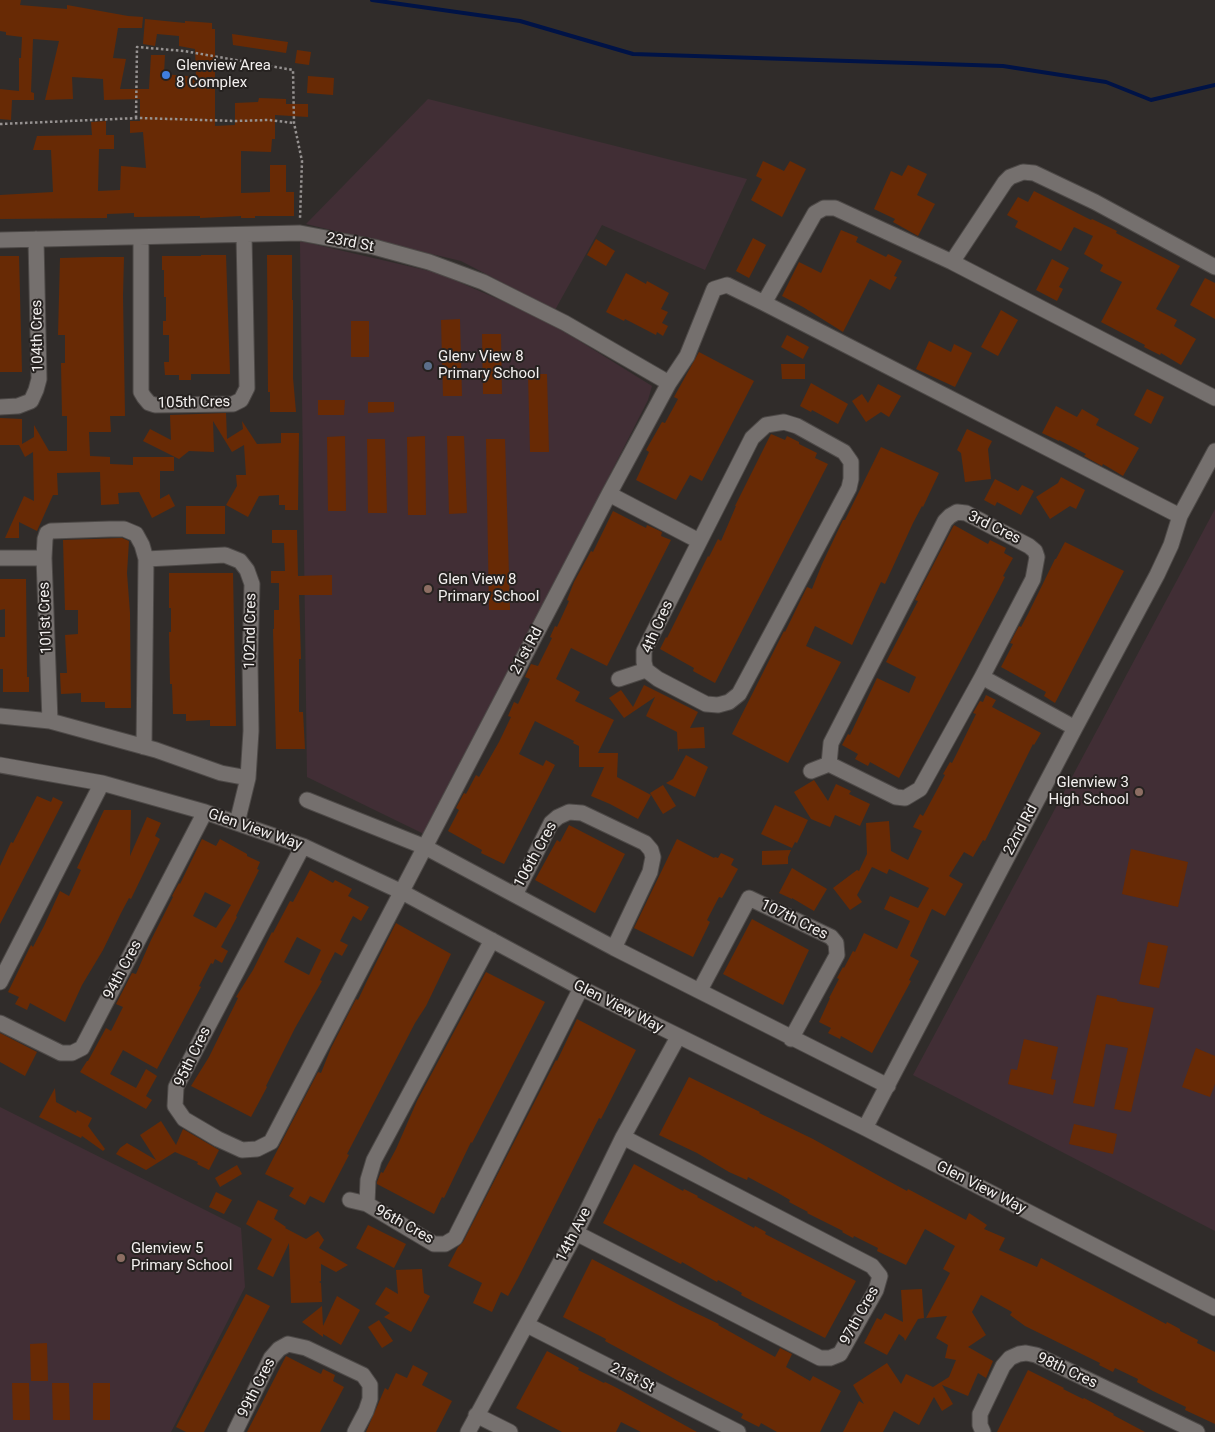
<!DOCTYPE html>
<style>
body{margin:0}
canvas{display:block;background:#302c2a}
</style>
<canvas width="1215" height="1432"></canvas>
<script>
const context = document.querySelector('canvas').getContext('2d');
context.lineJoin = 'round';
function paint(path, color) { context.fillStyle = color; context.fill(path, 'evenodd'); }
const poly = rows => new Path2D(rows.map(r => 'M' + r).join(''));
function stroke(path, color, width, dash) { context.strokeStyle = color; context.lineWidth = width; context.lineCap = dash ? 'butt' : 'round'; context.setLineDash(dash || []); context.stroke(path); }
function drawText(font, color, halo, rows, align = 'center') {
  context.font = font + ' Roboto,sans-serif'; context.lineWidth = 4; context.setLineDash([]); context.textBaseline = 'middle'; context.strokeStyle = halo; context.fillStyle = color; for (const [text, x, y, turn = 0] of rows) {
    context.save(); context.translate(x, y); context.rotate((+turn || 0) * Math.PI / 180); context.textAlign = isNaN(turn) ? turn : align; if (halo) context.strokeText(text, 0, 0); context.fillText(text, 0, 0); context.restore();
  }
}
paint(poly([
 [428,99,747,179,705,270,602,225,555,310,461,261,306,224],
 [300,241,438,273,544,319,652,386,648,400,426,835,307,777],
 [1215,509,1215,1231,913,1075],
 [0,1107,241,1228,245,1287,171,1432,0,1432]
]), '#412e35');
stroke(poly([
 [372,0,520,21,633,54,1003,66,1106,82,1151,100,1215,85]
]), '#001346', 4);
paint(poly([
 [0,0,21,0,20,5,67,9,67,5,128,16,143,17,142,28,118,28,113,58,126,59,120,89,149,89,151,55,165,55,164,74,196,77,195,49,179,46,179,36,157,34,155,46,143,44,145,19,185,23,185,21,212,23,212,29,215,29,215,126,235,125,235,103,258,102,259,98,286,99,286,104,308,104,308,117,275,115,275,139,272,139,271,152,241,151,241,193,270,192,270,165,286,165,286,192,294,192,294,216,255,216,255,218,241,218,241,216,200,218,200,216,134,217,134,213,107,214,107,218,0,219,0,195,53,192,51,150,33,150,37,136,92,135,91,122,106,121,106,135,114,135,114,149,99,149,98,191,120,190,121,166,146,168,143,132,130,133,130,121,140,121,140,99,104,100,103,79,72,77,73,99,45,100,59,41,33,39,31,92,34,93,34,100,12,100,11,120,0,119,0,89,19,91,19,58,21,58,22,37,6,35,6,32,0,31],
 [232,34,288,42,286,53,233,45],
 [297,50,311,52,309,65,295,63],
 [308,76,334,78,333,95,307,93],
 [763,161,784,171,790,161,806,169,782,217,751,200,762,179,756,176],
 [908,165,927,174,917,195,935,204,918,236,893,222,895,219,874,209,891,171,902,176],
 [1034,191,1091,220,1092,219,1117,231,1116,233,1180,266,1156,309,1177,320,1174,326,1196,339,1181,365,1161,353,1160,355,1144,347,1145,345,1101,322,1122,282,1100,271,1103,265,1084,254,1093,236,1074,227,1061,251,1015,227,1018,221,1007,215,1018,197,1028,202],
 [841,230,858,237,856,242,886,257,888,254,902,261,894,276,897,277,890,290,870,279,843,332,803,307,782,296,799,262,821,273],
 [753,238,766,245,749,278,736,271],
 [596,239,615,251,606,266,587,255],
 [201,255,226,255,230,374,191,374,191,380,179,380,179,375,165,375,164,362,169,362,169,335,163,335,163,321,166,321,166,297,164,297,164,270,162,270,162,256,201,256],
 [267,255,292,255,292,300,293,300,293,378,296,412,270,412,270,392,268,392],
 [0,256,19,256,22,372,0,372],
 [101,257,124,257,123,296,125,416,110,416,111,432,89,432,90,456,110,457,110,464,133,465,133,457,174,457,174,471,160,471,160,499,169,494,175,506,152,518,139,492,118,493,119,504,101,505,100,472,57,473,58,495,53,495,37,531,19,522,19,538,5,538,24,496,34,501,33,452,25,457,19,445,0,445,0,418,22,419,22,444,34,437,34,425,49,451,67,451,67,416,62,416,61,363,65,363,65,335,58,335,60,258],
 [1052,259,1069,268,1059,287,1063,289,1057,301,1036,290],
 [626,273,646,284,647,281,669,293,661,309,668,312,662,323,668,326,663,336,657,332,656,335,625,319,624,321,606,312],
 [1205,278,1215,283,1215,319,1190,305],
 [1001,310,1018,320,998,356,981,347],
 [460,319,462,396,443,396,441,320],
 [351,321,369,321,369,357,351,357],
 [482,334,501,334,502,394,483,394],
 [787,335,809,347,803,359,781,347],
 [929,341,951,352,954,344,972,353,955,387,916,369],
 [699,352,754,381,702,481,690,475,676,500,636,480,649,452,646,450,662,422,665,423,678,399,674,397],
 [781,364,805,364,805,379,782,379],
 [528,374,547,374,549,452,530,452],
 [811,383,848,404,838,424,812,410,811,412,800,406],
 [878,384,901,396,889,417,881,412,866,422,852,401,862,394,868,403],
 [1147,389,1164,397,1151,424,1134,415],
 [318,400,345,400,344,415,318,415],
 [368,402,394,402,394,412,368,413],
 [1056,406,1077,417,1082,409,1099,419,1096,425,1139,448,1123,476,1103,464,1102,466,1084,456,1086,454,1059,440,1059,441,1042,433],
 [226,413,227,439,243,429,242,421,257,444,281,443,281,433,299,433,298,510,285,510,285,505,279,505,279,495,259,496,248,517,226,505,237,486,236,475,246,475,244,445,232,452,213,421,214,452,189,451,179,459,143,441,150,429,171,440,170,415],
 [967,429,992,441,988,449,991,479,965,482,961,453,957,450],
 [771,434,785,440,787,436,799,442,799,444,817,453,815,458,828,464,715,683,693,671,694,668,660,649,666,637,667,638,708,556,709,557,718,539,721,541,736,506,735,506],
 [345,436,346,511,328,511,327,437],
 [425,436,426,515,408,515,407,437],
 [447,436,464,436,467,513,449,514],
 [367,439,385,439,387,513,368,513],
 [486,439,505,439,510,610,489,610],
 [881,447,939,473,923,507,922,506,913,523,885,584,881,582,852,645,815,626,806,646,841,662,788,763,732,734,784,631,785,632,807,587,812,589,822,564,843,520,845,520],
 [1061,477,1085,490,1076,509,1070,506,1050,519,1036,497,1058,483],
 [995,479,1018,491,1022,485,1034,491,1021,515,997,502,995,506,984,500],
 [186,506,225,506,225,534,186,534],
 [613,511,646,528,647,525,662,532,661,536,671,540,607,666,571,648,556,679,580,692,575,701,614,720,598,753,618,753,617,777,651,795,638,819,610,804,591,796,604,767,579,767,579,746,573,743,574,741,535,721,519,754,543,766,546,760,555,765,504,864,481,853,482,850,448,831,459,810,456,808,464,793,466,794,476,775,479,777,499,742,511,717,508,716,514,702,518,704,530,679,525,677,531,664,538,666,552,638,550,637,555,626,557,627,569,601,567,600,574,582,591,551,593,552],
 [954,525,988,544,990,540,1006,548,1004,553,1013,558,1003,576,1005,577,999,589,899,778,870,762,868,766,855,759,858,754,842,745,848,734,850,735,877,678,909,693,916,677,886,662,918,601,915,600],
 [272,530,297,530,298,576,332,575,332,595,299,595,301,659,299,659,299,712,303,712,305,749,276,749,273,629,274,629,274,610,279,610,279,583,271,583,271,571,285,571,284,543,272,543],
 [122,538,129,541,127,573,130,613,131,708,105,708,105,702,81,702,81,693,61,694,60,673,67,673,65,635,78,634,78,610,65,610,63,540],
 [1065,542,1124,571,1055,703,1044,696,1046,692,1001,667,1013,644,1010,643,1019,626,1021,627,1028,614,1055,559,1056,559],
 [169,573,233,573,236,726,210,726,210,720,186,721,186,714,173,714,172,684,170,684,169,632,171,632,171,608,169,608],
 [0,579,26,579,27,677,29,677,29,692,3,692,3,669,0,669,0,637,5,637,5,609,0,610],
 [644,685,698,712,690,728,704,727,705,748,679,749,678,752,677,732,646,716,655,697,624,718,609,698,621,690,633,707],
 [986,695,996,700,992,707,1041,733,1034,745,1033,744,985,841,983,840,973,857,964,852,949,876,963,884,945,916,932,909,910,956,919,961,909,980,911,981,872,1053,841,1036,840,1039,828,1033,831,1028,819,1022,830,998,829,998,839,979,837,978,843,967,844,968,853,951,855,952,864,933,897,949,910,921,884,909,890,896,918,908,929,888,889,869,887,874,872,867,857,895,862,902,850,910,833,888,857,870,859,871,867,854,866,823,889,821,891,851,908,860,922,831,913,827,920,814,923,816,945,775,943,774,950,762,952,763,960,747,976,714,973,713,980,701,983,702],
 [686,755,708,767,695,797,666,783,673,779],
 [814,780,828,801,836,784,851,791,849,794,870,804,860,826,835,815,830,827,811,819,794,792],
 [663,785,676,806,663,814,650,793],
 [37,796,51,802,53,797,63,802,0,924,0,866,11,842,13,843],
 [775,805,808,820,797,843,795,842,792,848,761,834],
 [104,810,131,810,130,856,147,817,161,823,155,836,160,839,131,899,129,898,121,913,103,950,82,985,65,1022,30,1003,27,1010,15,1004,19,997,8,992,31,945,33,947,44,926,60,891,69,896,81,870,77,868],
 [569,825,625,854,595,913,535,880,557,840,560,842],
 [202,839,216,846,220,839,247,854,247,856,260,862,257,869,259,870,236,916,237,917,221,947,228,951,222,963,215,959,213,964,211,963,199,986,201,987,157,1069,123,1050,110,1074,136,1088,146,1069,157,1076,146,1096,152,1100,146,1109,80,1072,87,1061,88,1061,106,1028,111,1031,123,1007,116,1004,132,973,136,974,151,940,173,897,172,896,179,883,180,884],
 [205,892,231,905,216,928,193,916],
 [677,839,714,858,715,857,718,858,721,853,734,859,731,865,738,869,722,898,719,897,707,920,710,922,693,957,634,928],
 [1131,849,1188,862,1178,907,1122,894],
 [791,850,788,857,788,864,762,865,762,851],
 [792,868,827,889,814,911,792,898,792,899,779,893],
 [310,870,333,883,335,880,352,889,348,896,369,907,361,921,353,916,340,941,348,945,342,956,335,952,320,980,322,981,295,1028,266,1086,267,1087,251,1117,191,1086,209,1057,238,998,236,997,253,970,272,932,273,933,290,901,293,902],
 [297,937,321,950,309,975,284,962],
 [752,919,809,950,783,1005,723,974],
 [396,923,451,954,426,1006,415,1023,347,1154,349,1155,324,1203,310,1196,305,1205,289,1196,294,1188,265,1174,318,1072,321,1073,331,1048,356,999,358,1000,366,983],
 [1148,942,1168,946,1159,988,1139,984],
 [486,972,545,1002,472,1143,471,1142,444,1198,442,1197,434,1214,377,1184,377,1182,381,1172,383,1173,396,1149,417,1101],
 [1097,995,1117,999,1117,1001,1154,1008,1131,1112,1114,1109,1128,1048,1106,1044,1094,1107,1073,1103],
 [577,1019,636,1050,601,1119,599,1118,518,1278,508,1296,501,1292,492,1312,473,1303,482,1283,448,1266,458,1247,463,1242,556,1060,557,1061],
 [0,1033,37,1052,25,1076,0,1062],
 [1024,1039,1058,1047,1051,1079,1056,1080,1053,1095,1008,1084,1011,1069,1017,1070],
 [1196,1048,1215,1056,1215,1084,1210,1097,1182,1087],
 [689,1077,760,1112,759,1113,813,1139,883,1178,907,1191,908,1189,966,1220,969,1213,987,1225,984,1229,1005,1238,999,1250,1037,1267,1041,1258,1166,1324,1167,1322,1180,1329,1180,1331,1198,1340,1197,1343,1215,1352,1215,1424,1185,1410,1186,1407,1153,1391,1137,1382,1138,1379,1115,1368,1113,1372,1099,1365,1100,1363,1025,1326,1010,1315,1012,1312,981,1295,972,1312,986,1335,968,1347,993,1361,986,1378,978,1373,968,1396,942,1385,953,1404,942,1411,934,1397,919,1425,894,1411,883,1432,843,1432,859,1401,864,1404,853,1385,887,1363,901,1384,906,1374,933,1387,949,1377,956,1360,945,1358,948,1345,936,1338,947,1316,926,1318,950,1273,943,1269,955,1246,925,1229,906,1265,877,1251,878,1248,854,1236,853,1238,842,1232,843,1231,807,1213,808,1212,789,1202,790,1200,778,1193,748,1177,747,1180,729,1172,697,1153,659,1135],
 [55,1088,56,1102,76,1113,77,1110,92,1118,88,1126,105,1149,103,1151,82,1136,81,1138,39,1117],
 [161,1121,176,1145,183,1129,219,1150,209,1170,197,1164,198,1162,175,1152,146,1170,116,1154,120,1148,127,1143,156,1160,140,1135],
 [1074,1124,1117,1134,1113,1154,1069,1144],
 [634,1164,683,1191,684,1189,698,1196,697,1197,712,1205,754,1228,755,1226,766,1232,765,1234,856,1281,825,1338,741,1295,742,1293,718,1280,717,1282,682,1262,681,1264,603,1223],
 [237,1165,242,1174,220,1187,215,1178],
 [216,1192,232,1200,224,1214,209,1207],
 [258,1200,278,1210,274,1219,286,1227,285,1228,306,1239,318,1231,324,1240,319,1248,348,1265,336,1272,321,1264,321,1281,319,1282,321,1283,322,1302,291,1303,289,1243,273,1277,257,1269,272,1239,246,1224],
 [368,1225,406,1244,394,1268,356,1248],
 [592,1259,681,1306,719,1324,718,1325,775,1357,780,1348,792,1354,786,1367,810,1381,813,1376,841,1391,820,1432,777,1432,761,1423,759,1427,741,1418,743,1414,675,1379,605,1341,606,1339,563,1317],
 [422,1269,424,1293,430,1296,411,1332,384,1317,390,1313,375,1304,386,1287,398,1294,396,1270],
 [922,1289,924,1318,918,1319,905,1341,904,1338,899,1334,887,1355,864,1343,877,1318,881,1320,885,1313,903,1322,901,1290],
 [246,1294,270,1306,204,1432,186,1432,176,1427],
 [337,1296,360,1310,341,1345,323,1334,323,1337,302,1322,322,1306,323,1326],
 [379,1320,393,1341,382,1348,368,1327],
 [47,1343,48,1381,31,1381,30,1344],
 [547,1351,579,1368,578,1370,604,1383,605,1382,617,1388,697,1432,641,1432,621,1422,616,1432,562,1432,516,1408],
 [286,1356,321,1374,323,1369,335,1375,333,1381,344,1387,334,1406,320,1432,247,1432],
 [413,1365,428,1373,422,1385,452,1401,436,1432,366,1432,385,1388,388,1390,396,1373,407,1378],
 [1028,1370,1064,1388,1063,1389,1083,1399,1084,1398,1097,1405,1114,1414,1113,1415,1145,1432,997,1432],
 [12,1383,29,1383,30,1420,13,1420],
 [52,1383,69,1383,70,1420,53,1420],
 [93,1383,110,1383,110,1420,93,1420]
]), '#682a05');
const minor = poly([
 [141,237,141,392,144,397,149,403,155,405,233,404,241,400,247,388,244,235],
 [0,240,300,233,374,247,429,262,483,282,565,323,669,383],
 [952,262,1005,182,1010,177,1023,172,1034,173,1095,202,1215,267],
 [764,303,815,213,824,208,835,208,952,262,1215,398],
 [0,407,18,406,31,401,36,390,39,379,36,239],
 [784,422,797,426,844,452,851,462,851,479,849,488,739,694,729,702,718,705,706,704,658,679,646,670,644,662,644,651,752,438,766,425,784,422],
 [609,494,699,541],
 [0,558,44,558,50,721],
 [44,558,45,539,47,533,51,531,110,529,124,529,136,534,142,545,146,559],
 [982,677,1075,728],
 [619,679,646,670],
 [0,716,50,721,156,750,221,773,248,778,237,823],
 [144,747,146,559,225,555,240,561,247,570,252,584,250,661,251,731,248,778],
 [0,765,102,783,205,812,303,846,402,892,581,988,865,1128,1215,1308],
 [811,771,829,764,831,743,945,521,950,516,957,512,966,513,1029,546,1035,551,1037,557,1033,579,982,677,920,789,905,798,896,797,829,764],
 [307,800,425,847,614,948,888,1086],
 [303,846,176,1087,175,1106,184,1119,218,1139,242,1150,257,1149,271,1142,609,494,669,383,687,356,714,289,727,285,764,303,1180,516],
 [515,895,551,823,558,817,569,812,582,813,645,843,651,850,653,857,650,872,614,948],
 [492,940,374,1160,368,1180,367,1204,434,1244,445,1244,455,1238,581,988],
 [0,982,102,783],
 [700,990,749,898,831,937,836,943,837,955,791,1039],
 [0,1023,61,1053,72,1053,82,1048,205,812],
 [865,1128,1075,728,1157,575,1171,545,1180,516,1215,451],
 [350,1200,367,1204],
 [576,1233,820,1358,830,1358,840,1354,876,1290,880,1276,872,1266,623,1137],
 [527,1325,738,1432],
 [476,1415,510,1432],
 [235,1432,271,1358,279,1349,288,1344,306,1348,363,1375,370,1385,370,1399,366,1411,355,1432],
 [468,1432,576,1233,623,1137,678,1037],
 [983,1432,980,1425,980,1414,1003,1366,1010,1358,1019,1354,1026,1353,1036,1355,1197,1432]
]);
stroke(minor, '#4d4947', 17);
stroke(poly([
 [136,118,137,47,184,51,293,70,294,123,302,161,300,219],
 [0,124,139,118,235,121,269,120,294,123]
]), '#969291', 2.5, [2.5, 2.5]);
stroke(minor, '#75706e', 15);
for (const [x, y, r, color] of [
 [166,75,5,"#3f7fe0"],
 [428,366,5,"#5c6f8a"],
 [428,589,5,"#8d6e63"],
 [1139,792,5,"#8d6e63"],
 [121,1258,5,"#8d6e63"]
]) { const dot = new Path2D(); dot.arc(x, y, r, 0, 2 * Math.PI); context.fillStyle = color; context.fill(dot); stroke(dot, '#262220', 2); }
drawText('15px', '#f3f0ef', '#262220', [
 ["Glenview Area",176,66],
 ["8 Complex",176,83],
 ["Glenv View 8",438,357],
 ["Primary School",438,374],
 ["Glen View 8",438,580],
 ["Primary School",438,597],
 ["Glenview 3",1129,783,"right"],
 ["High School",1129,800,"right"],
 ["Glenview 5",131,1249],
 ["Primary School",131,1266]
], 'left');
drawText('15px', '#f3f0ef', '#262220', [
 ["23rd St",350,243,11],
 ["104th Cres",38,336,-91],
 ["105th Cres",194,403,-1],
 ["3rd Cres",994,528,26],
 ["101st Cres",46,618,-92],
 ["4th Cres",658,627,-66],
 ["102nd Cres",251,631,-89],
 ["21st Rd",527,651,-62],
 ["Glen View Way",255,830,19],
 ["22nd Rd",1021,830,-62],
 ["106th Cres",536,855,-61],
 ["107th Cres",794,920,26],
 ["94th Cres",123,970,-62],
 ["Glen View Way",618,1007,27],
 ["95th Cres",193,1057,-64],
 ["Glen View Way",981,1188,27],
 ["96th Cres",404,1225,29],
 ["14th Ave",574,1235,-63],
 ["97th Cres",860,1316,-61],
 ["98th Cres",1067,1371,25],
 ["21st St",632,1378,27],
 ["99th Cres",257,1388,-63]
]);
</script>
